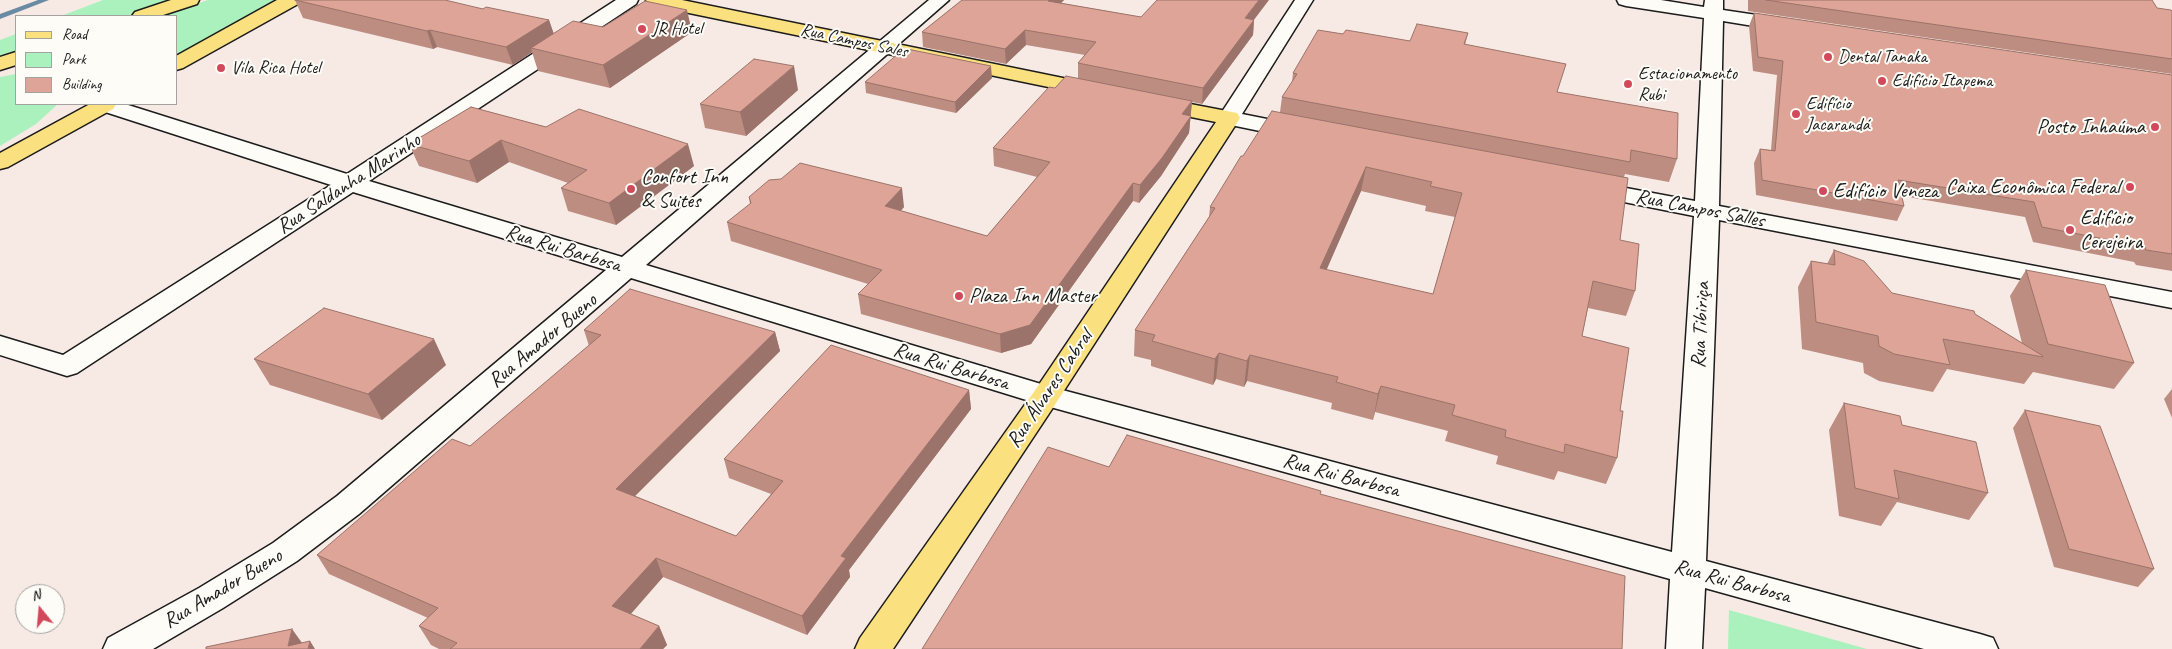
<!DOCTYPE html>
<meta charset="utf-8">
<style>
body{margin:0}
#map{position:relative;width:2172px;height:649px;overflow:hidden;background:#f7eae4;font-family:Caveat,sans-serif}
canvas{display:block}
.legend{position:absolute;left:15px;top:15px;width:162px;height:90px;box-sizing:border-box;background:#fdfcf7;border:1px solid #a3a29f;margin:0;padding:6px 9px;list-style:none;font-size:15px;color:#1c1c1c}
.legend li{display:flex;align-items:center;gap:10px;height:25px}
.legend b{width:25px;border:1px solid #a3a29f}
.north{position:absolute;left:15px;top:584px;width:50px;height:50px;box-sizing:border-box;background:#fdfcf7;border:1px solid #a3a29f;border-radius:50%;rotate:343deg;font-size:14px;font-weight:700;line-height:20px;text-align:center;color:#1c1c1c}
.north::after{content:'';display:block;margin:auto;width:18px;height:22px;background:#d1495b;clip-path:polygon(50% 0,100% 100%,50% 72%,0 100%)}
</style>
<div id="map">
<canvas width="2172" height="649"></canvas>
<ul class="legend">
<li><b style="height:6px;background:#fbe080"></b>Road</li>
<li><b style="height:14px;background:#aaf1bd"></b>Park</li>
<li><b style="height:14px;background:#dda497"></b>Building</li>
</ul>
<div class="north">N</div>
</div>
<script>
const context = document.querySelector('canvas').getContext('2d');
context.lineJoin = 'round';
function paint(path, color) { context.fillStyle = color; context.fill(path, 'evenodd'); }
const poly = rows => new Path2D(rows.map(r => 'M' + r).join(''));
function stroke(path, color, width, dash) { context.strokeStyle = color; context.lineWidth = width; context.lineCap = dash ? 'butt' : 'round'; context.setLineDash(dash || []); context.stroke(path); }
function drawText(font, color, halo, rows, align = 'center') {
  context.font = font + ' Caveat,sans-serif'; context.lineWidth = 4; context.setLineDash([]); context.textBaseline = 'middle'; context.strokeStyle = halo; context.fillStyle = color; for (const [text, x, y, turn = 0] of rows) {
    context.save(); context.translate(x, y); context.rotate((+turn || 0) * Math.PI / 180); context.textAlign = isNaN(turn) ? turn : align; if (halo) context.strokeText(text, 0, 0); context.fillText(text, 0, 0); context.restore();
  }
}
paint(poly([
 [103,0,176,0,126,16,61,16],
 [208,0,275,0,176,56,176,16,160,16],
 [16,34,16,52,0,58,0,40],
 [16,74,16,104,58,104,36,124,0,146,0,77],
 [1729,610,1867,649,1728,649]
]), '#aaf1bd');
paint(poly([
 [38,0,49,0,0,19,0,14,38,0]
]), '#6a8ba3');
const minor = poly([
 [616,0,638,0,636,4,369,181,622,257,929,0,949,0,646,265,1051,387,1672,552,1694,216,1589,195,1581,193,1577,188,1581,183,1589,181,1695,201,1704,18,1626,6,1619,4,1617,0,1661,0,1704,7,1705,0,1723,0,1723,10,1790,20,1797,22,1800,26,1797,30,1790,32,1723,21,1719,206,2172,292,2172,308,1719,220,1706,561,1980,634,1993,638,1998,649,1924,649,1705,588,1702,649,1666,649,1670,579,1036,403,631,278,359,514,297,561,223,608,153,649,103,649,108,638,199,588,273,543,337,496,606,270,353,192,77,373,67,376,0,355,0,336,63,355,331,185,96,109,93,104,125,104,347,174,616,0],
 [1295,0,1313,0,1242,114,1307,127,1310,132,1307,137,1299,139,1221,123,1218,118,1295,0]
]);
const major = poly([
 [171,0,199,0,197,4,160,16,132,16,135,12,171,0],
 [277,0,300,0,298,4,183,68,176,70,176,56,277,0],
 [646,0,682,0,1097,85,1104,87,1108,91,1104,95,1097,97,655,6,648,4,646,0],
 [16,52,16,65,0,70,0,57,16,52],
 [1154,97,1237,113,1240,118,1056,403,893,649,855,649,860,638,1036,389,1216,122,1146,108,1143,103,1146,98,1154,97],
 [90,104,116,104,113,109,8,167,0,169,0,153,90,104]
]);
stroke(minor, '#1c1c1c', 3);
stroke(major, '#1c1c1c', 3);
paint(minor, '#fdfcf7');
paint(major, '#fbe080');
paint(poly([
 [295,0,483,9,549,20,553,33,603,27,692,32,610,88,538,71,532,52,513,65,437,47,433,49,303,18],
 [962,0,1064,0,1061,3,1141,17,1254,20,1253,35,1202,104,1192,102,1189,133,1161,176,1139,203,1133,201,1031,344,1001,353,861,314,858,294,868,284,731,241,727,222,750,204,749,197,904,207,901,211,987,236,1037,177,994,166,993,148,1055,88,1078,78,1078,63,1085,55,1026,45,1006,64,923,47,922,32],
 [1748,0,2152,0,2157,8,2172,11,2172,74,1748,11],
 [1754,13,2172,75,2172,271,2136,265,2134,262,2033,242,2025,217,1902,196,1904,206,1897,221,1756,195,1754,163,1760,149,1771,150,1777,75,1753,71,1749,26],
 [1468,33,1465,45,1557,92,1677,159,1669,182,1625,174,1624,177,1620,240,1635,291,1626,316,1588,308,1582,336,1620,411,1617,458,1606,484,1558,471,1554,480,1496,464,1498,456,1445,441,1448,431,1375,412,1373,420,1331,409,1332,403,1247,381,1244,387,1216,379,1213,385,1151,366,1151,360,1134,356,1135,330,1209,217,1210,207,1243,156,1280,112,1282,97,1292,82,1293,73,1343,34,1410,41],
 [1361,191,1426,206,1425,211,1455,217,1433,294,1326,270],
 [992,78,956,113,866,93,865,82],
 [798,90,746,136,705,128,700,104],
 [471,107,694,166,616,225,568,211,561,188,568,183,509,162,477,183,419,166,409,144],
 [1834,250,1892,293,1975,314,2022,343,2010,296,2026,270,2134,363,2114,389,2033,372,2024,384,1947,369,1933,392,1879,381,1864,373,1863,363,1802,349,1798,287,1811,261,1827,264],
 [584,330,775,332,780,351,635,496,736,536,771,494,729,478,724,459,969,390,971,409,849,570,850,577,807,635,663,577,631,614,659,626,667,645,663,649,439,649,431,645,419,626,428,618,329,574,317,555,470,446,589,346],
 [254,359,446,365,382,420,270,385],
 [2172,389,2172,418,2164,399],
 [1844,403,1902,425,1988,493,1969,520,1897,502,1881,526,1839,516,1829,430],
 [2025,410,2154,569,2138,587,2054,567,2013,428]
]), '#be8d82');
paint(poly([
 [1050,0,1064,0,1049,16,1048,1],
 [1259,0,1269,0,1244,33,1245,18],
 [687,10,692,32,610,88,603,65],
 [549,20,555,37,531,48,532,52,513,65,506,47],
 [1254,20,1253,35,1202,104,1203,88],
 [430,30,437,47,433,49,427,31],
 [1025,30,1026,45,1006,64,1005,49],
 [794,66,798,90,746,136,740,112],
 [991,66,992,78,956,113,955,102],
 [1192,101,1189,133,1161,176,1139,203,1140,185,1182,114],
 [501,140,509,162,477,183,469,161],
 [688,144,694,166,616,225,609,203],
 [1366,167,1361,191,1316,294,1320,268],
 [1133,183,1133,201,1031,344,1001,353,1000,334],
 [902,188,904,207,887,224,885,206],
 [775,332,780,351,623,508,616,489],
 [434,339,446,365,382,420,368,394],
 [1219,353,1216,379,1213,385,1215,359],
 [1250,355,1247,381,1244,387,1247,361],
 [1381,386,1375,412,1373,420,1378,394],
 [969,390,971,409,849,570,850,577,807,635,802,616,841,556],
 [656,558,663,577,620,626,612,606],
 [659,626,667,645,663,649,640,649],
 [292,629,305,647,288,646],
 [310,641,315,649,308,649]
]), '#9b736a');
const building = poly([
 [295,0,445,0,483,9,486,7,549,20,506,47,430,30,427,31,295,0],
 [962,0,1050,0,1048,1,1141,17,1157,0,1259,0,1245,18,1254,20,1203,88,1078,63,1096,42,1025,30,1005,49,922,32,962,0],
 [1766,0,2152,0,2157,8,2171,10,2172,11,2172,59,1766,0],
 [645,1,687,10,603,65,531,48,573,21,603,27,645,1],
 [1754,13,2172,75,2172,254,2146,250,2145,247,2042,227,2034,202,1898,180,1904,206,1762,180,1760,149,1775,151,1783,61,1758,57,1754,13],
 [1417,24,1468,33,1464,44,1566,64,1557,92,1678,113,1677,159,1631,150,1630,162,1282,97,1297,74,1293,73,1318,30,1343,34,1346,30,1410,41,1417,24],
 [907,49,991,66,955,102,865,82,899,53,902,54,907,49],
 [754,59,794,66,740,112,700,104,754,59],
 [1066,76,1192,101,1182,114,1191,116,1162,158,1140,185,1133,183,1030,325,1000,334,858,294,882,270,727,222,751,203,749,197,769,180,781,179,800,163,902,188,885,206,987,236,1050,162,993,148,1049,87,1055,88,1066,76],
 [471,107,546,127,579,109,688,144,609,203,561,188,587,170,501,140,469,161,409,144,471,107],
 [1272,111,1628,178,1620,240,1639,244,1635,291,1593,281,1582,336,1629,348,1620,411,1623,411,1617,458,1565,444,1564,453,1505,437,1506,430,1452,415,1455,405,1381,386,1378,394,1336,382,1338,377,1250,355,1247,361,1219,353,1215,359,1152,341,1155,335,1135,330,1215,208,1210,207,1241,156,1243,156,1272,111],
 [1366,167,1432,182,1430,186,1462,193,1433,294,1320,268,1366,167],
 [1834,250,1864,261,1892,293,1974,311,1975,314,2043,356,2043,357,1943,339,1950,365,1894,354,1879,346,1878,336,1816,322,1811,261,1835,265,1834,250],
 [2026,270,2105,285,2134,363,2048,344,2026,270],
 [630,289,775,332,616,489,736,536,783,481,724,459,831,345,969,390,841,556,846,558,802,616,656,558,612,606,659,626,640,649,450,649,457,643,419,626,438,608,317,555,452,439,470,446,601,335,584,330,630,289],
 [324,308,434,339,368,394,254,359,324,308],
 [1844,403,1900,416,1902,425,1976,442,1988,493,1894,470,1899,499,1855,488,1844,403],
 [2025,410,2100,426,2154,569,2069,549,2025,410],
 [1127,435,1321,491,1320,494,1625,576,1622,649,922,649,1048,447,1109,467,1127,435],
 [292,629,288,646,310,641,308,649,206,649,206,647,292,629]
]);
paint(building, '#dda497');
stroke(building, '#9b736a', 1);
for (const [x, y, r, color] of [
 [642,29,5,"#d1495b"],
 [1828,57,5,"#d1495b"],
 [221,68,5,"#d1495b"],
 [1882,81,5,"#d1495b"],
 [1628,84,5,"#d1495b"],
 [1796,114,5,"#d1495b"],
 [2155,127,5,"#d1495b"],
 [2130,187,5,"#d1495b"],
 [631,189,5,"#d1495b"],
 [1823,191,5,"#d1495b"],
 [2070,230,5,"#d1495b"],
 [959,296,5,"#d1495b"]
]) { const dot = new Path2D(); dot.arc(x, y, r, 0, 2 * Math.PI); context.fillStyle = color; context.fill(dot); stroke(dot, '#fdfcf7', 2); }
drawText('18px', '#1c1c1c', '#fdfcf7', [
 ["JR Hotel",652,29],
 ["Dental Tanaka",1838,57],
 ["Vila Rica Hotel",231,68],
 ["Estacionamento",1638,74],
 ["Rubi",1638,95],
 ["Edifício Itapema",1892,81],
 ["Edifício",1806,104],
 ["Jacarandá",1806,125]
], 'left');
drawText('18px', '#1c1c1c', '#fdfcf7', [
 ["Rua Campos Sales",854,41,12]
]);
drawText('21px', '#1c1c1c', '#fdfcf7', [
 ["Posto Inhaúma",2145,127,"right"],
 ["Confort Inn",641,177],
 ["& Suites",641,201],
 ["Caixa Econômica Federal",2120,187,"right"],
 ["Edifício Veneza",1833,191],
 ["Edifício",2080,218],
 ["Cerejeira",2080,242],
 ["Plaza Inn Master",969,296]
], 'left');
drawText('21px', '#1c1c1c', '#fdfcf7', [
 ["Rua Saldanha Marinho",349,184,-33],
 ["Rua Campos Salles",1700,209,11],
 ["Rua Rui Barbosa",563,249,17],
 ["Rua Tibiriça",1701,325,-87],
 ["Rua Amador Bueno",543,341,-40],
 ["Rua Rui Barbosa",951,367,17],
 ["Rua Álvares Cabral",1050,389,-56],
 ["Rua Rui Barbosa",1341,476,15],
 ["Rua Rui Barbosa",1732,582,15],
 ["Rua Amador Bueno",223,589,-31]
]);
</script>
